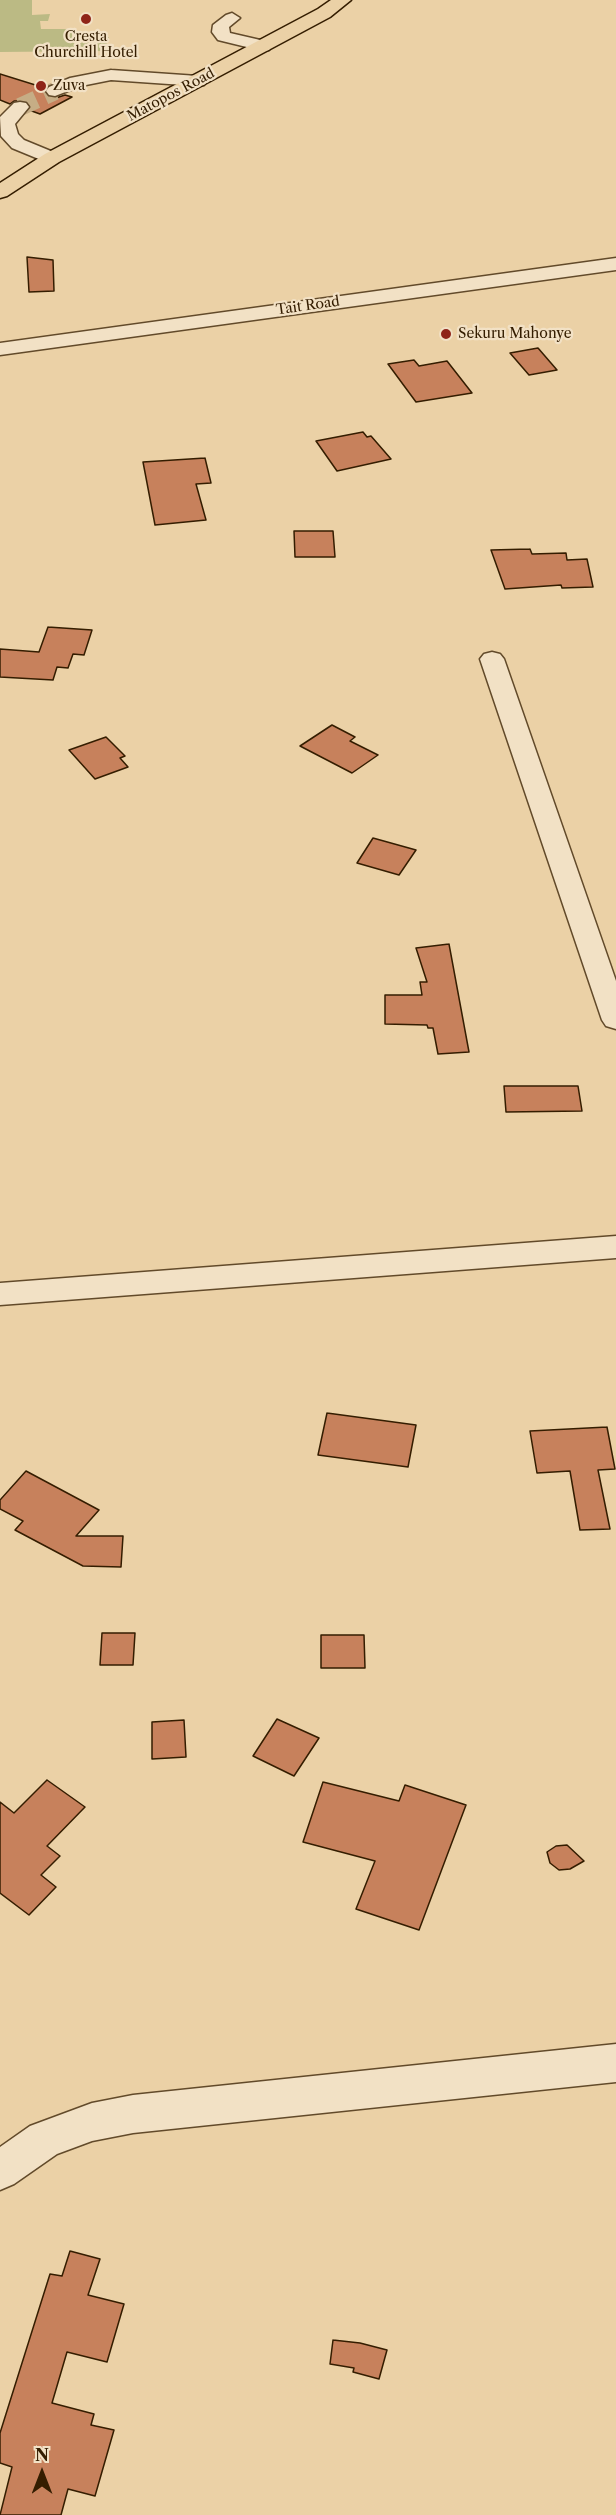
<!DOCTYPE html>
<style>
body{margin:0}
#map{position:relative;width:616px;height:2515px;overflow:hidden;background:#ebd1a6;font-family:"Libre Caslon Text",serif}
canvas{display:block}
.north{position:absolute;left:12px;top:2443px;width:60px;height:60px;-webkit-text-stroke:4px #f2e1c5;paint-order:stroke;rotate:0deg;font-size:16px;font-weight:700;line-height:24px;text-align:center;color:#341d00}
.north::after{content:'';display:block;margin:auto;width:21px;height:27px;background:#341d00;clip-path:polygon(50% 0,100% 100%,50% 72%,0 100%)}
</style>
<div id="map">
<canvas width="616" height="2515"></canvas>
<div class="north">N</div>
</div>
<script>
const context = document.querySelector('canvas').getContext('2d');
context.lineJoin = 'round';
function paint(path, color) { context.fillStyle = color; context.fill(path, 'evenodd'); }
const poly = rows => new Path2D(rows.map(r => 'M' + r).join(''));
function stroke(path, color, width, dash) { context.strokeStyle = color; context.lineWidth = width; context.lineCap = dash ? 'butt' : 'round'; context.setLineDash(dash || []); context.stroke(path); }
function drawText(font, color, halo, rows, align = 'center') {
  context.font = font + ' "Libre Caslon Text",serif'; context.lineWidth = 4.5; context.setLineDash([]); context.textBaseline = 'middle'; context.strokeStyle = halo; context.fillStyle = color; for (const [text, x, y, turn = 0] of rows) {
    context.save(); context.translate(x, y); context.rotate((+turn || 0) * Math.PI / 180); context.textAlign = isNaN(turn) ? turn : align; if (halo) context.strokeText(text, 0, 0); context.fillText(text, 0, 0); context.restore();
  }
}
paint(poly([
 [0,0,32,0,32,15,50,14,48,21,40,21,41,29,72,29,72,36,109,37,104,51,0,52]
]), '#bbba84');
const building = poly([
 [0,74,45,88,44,92,49,97,56,98,65,95,72,97,40,114,29,110,31,106,26,101,14,101,10,104,0,100,0,74],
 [27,257,53,260,54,291,29,292,27,257],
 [538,348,557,370,529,375,510,353,538,348],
 [414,360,419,366,447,361,472,393,416,402,388,364,414,360],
 [363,432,367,437,371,436,391,459,337,471,316,441,363,432],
 [205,458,211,483,196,484,206,520,155,525,143,462,205,458],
 [294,531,333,531,335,557,295,557,294,531],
 [530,549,532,554,566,553,567,560,587,559,593,587,562,588,561,585,505,589,491,550,530,549],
 [48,627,92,630,84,655,73,654,68,668,57,667,53,680,0,677,0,649,39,652,48,627],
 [332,725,355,737,350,741,378,755,352,773,300,746,332,725],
 [106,737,125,756,120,758,128,767,95,779,69,750,106,737],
 [373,838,416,850,399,875,357,863,373,838],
 [449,944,469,1052,438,1054,433,1028,428,1028,427,1025,385,1024,385,995,422,995,420,982,427,982,416,948,449,944],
 [504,1086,578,1086,582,1111,506,1112,504,1086],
 [327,1413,416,1425,408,1467,318,1455,327,1413],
 [607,1427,615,1469,598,1470,610,1529,580,1530,570,1471,537,1473,530,1431,607,1427],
 [26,1471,99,1510,76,1536,123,1536,121,1567,83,1566,15,1530,23,1521,0,1509,0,1500,26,1471],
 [102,1633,135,1633,133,1665,100,1665,102,1633],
 [321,1635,364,1635,365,1668,321,1668,321,1635],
 [277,1719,319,1738,294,1776,253,1756,277,1719],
 [184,1720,186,1757,152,1759,152,1722,184,1720],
 [47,1780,85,1807,47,1846,60,1856,41,1875,56,1887,29,1915,0,1893,0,1802,14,1813,47,1780],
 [323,1782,399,1801,405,1785,466,1805,419,1930,356,1909,375,1861,303,1842,323,1782],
 [567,1845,584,1861,570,1869,559,1870,550,1863,547,1852,556,1846,567,1845],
 [70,2251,100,2259,88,2295,124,2304,107,2362,67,2352,52,2403,94,2414,91,2425,114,2430,95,2496,68,2489,61,2515,0,2515,12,2467,0,2463,0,2433,50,2274,62,2276,70,2251],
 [333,2340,360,2343,387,2350,379,2379,353,2372,354,2368,330,2364,333,2340]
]);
paint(building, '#c7815c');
stroke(building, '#341d00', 1.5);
stroke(poly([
 [20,107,55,91]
]), '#c6ad85', 18, [18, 9]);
const minor = poly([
 [232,13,240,18,229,27,230,33,269,42,271,46,269,50,263,51,218,40,212,32,213,25,226,15,232,13],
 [111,70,198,76,204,77,206,81,204,85,198,86,111,80,81,86,55,96,49,95,46,91,49,87,70,78,111,70],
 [20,102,26,103,29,107,15,124,18,134,24,140,58,154,61,158,58,162,46,162,12,148,1,136,0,117,14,103,20,102],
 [616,258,616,270,0,355,0,343,616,258],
 [492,652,500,654,504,659,616,981,616,1029,606,1026,602,1020,480,659,484,654,492,652],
 [616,1236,616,1258,0,1305,0,1283,616,1236],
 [616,2044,616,2082,133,2133,92,2141,57,2154,14,2184,0,2190,0,2147,30,2126,92,2103,133,2095,616,2044]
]);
const major = poly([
 [331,0,351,0,330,17,59,162,7,196,0,198,0,183,45,154,318,9,331,0]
]);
stroke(minor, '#624a2a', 3);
stroke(major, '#341d00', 3);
paint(minor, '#f2e1c5');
paint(major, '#ebd1a6');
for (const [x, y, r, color] of [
 [86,19,6,"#8f2418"],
 [41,86,6,"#8f2418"],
 [446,334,6,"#8f2418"]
]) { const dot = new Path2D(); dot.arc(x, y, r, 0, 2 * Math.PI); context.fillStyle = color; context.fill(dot); stroke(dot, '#f2e1c5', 2); }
drawText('14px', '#341d00', '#f2e1c5', [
 ["Cresta",86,37,"center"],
 ["Churchill Hotel",86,53,"center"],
 ["Zuva",53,86],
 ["Sekuru Mahonye",458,334]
], 'left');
drawText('14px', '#341d00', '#f2e1c5', [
 ["Matopos Road",171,95,-28],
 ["Tait Road",308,306,-8]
]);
</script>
